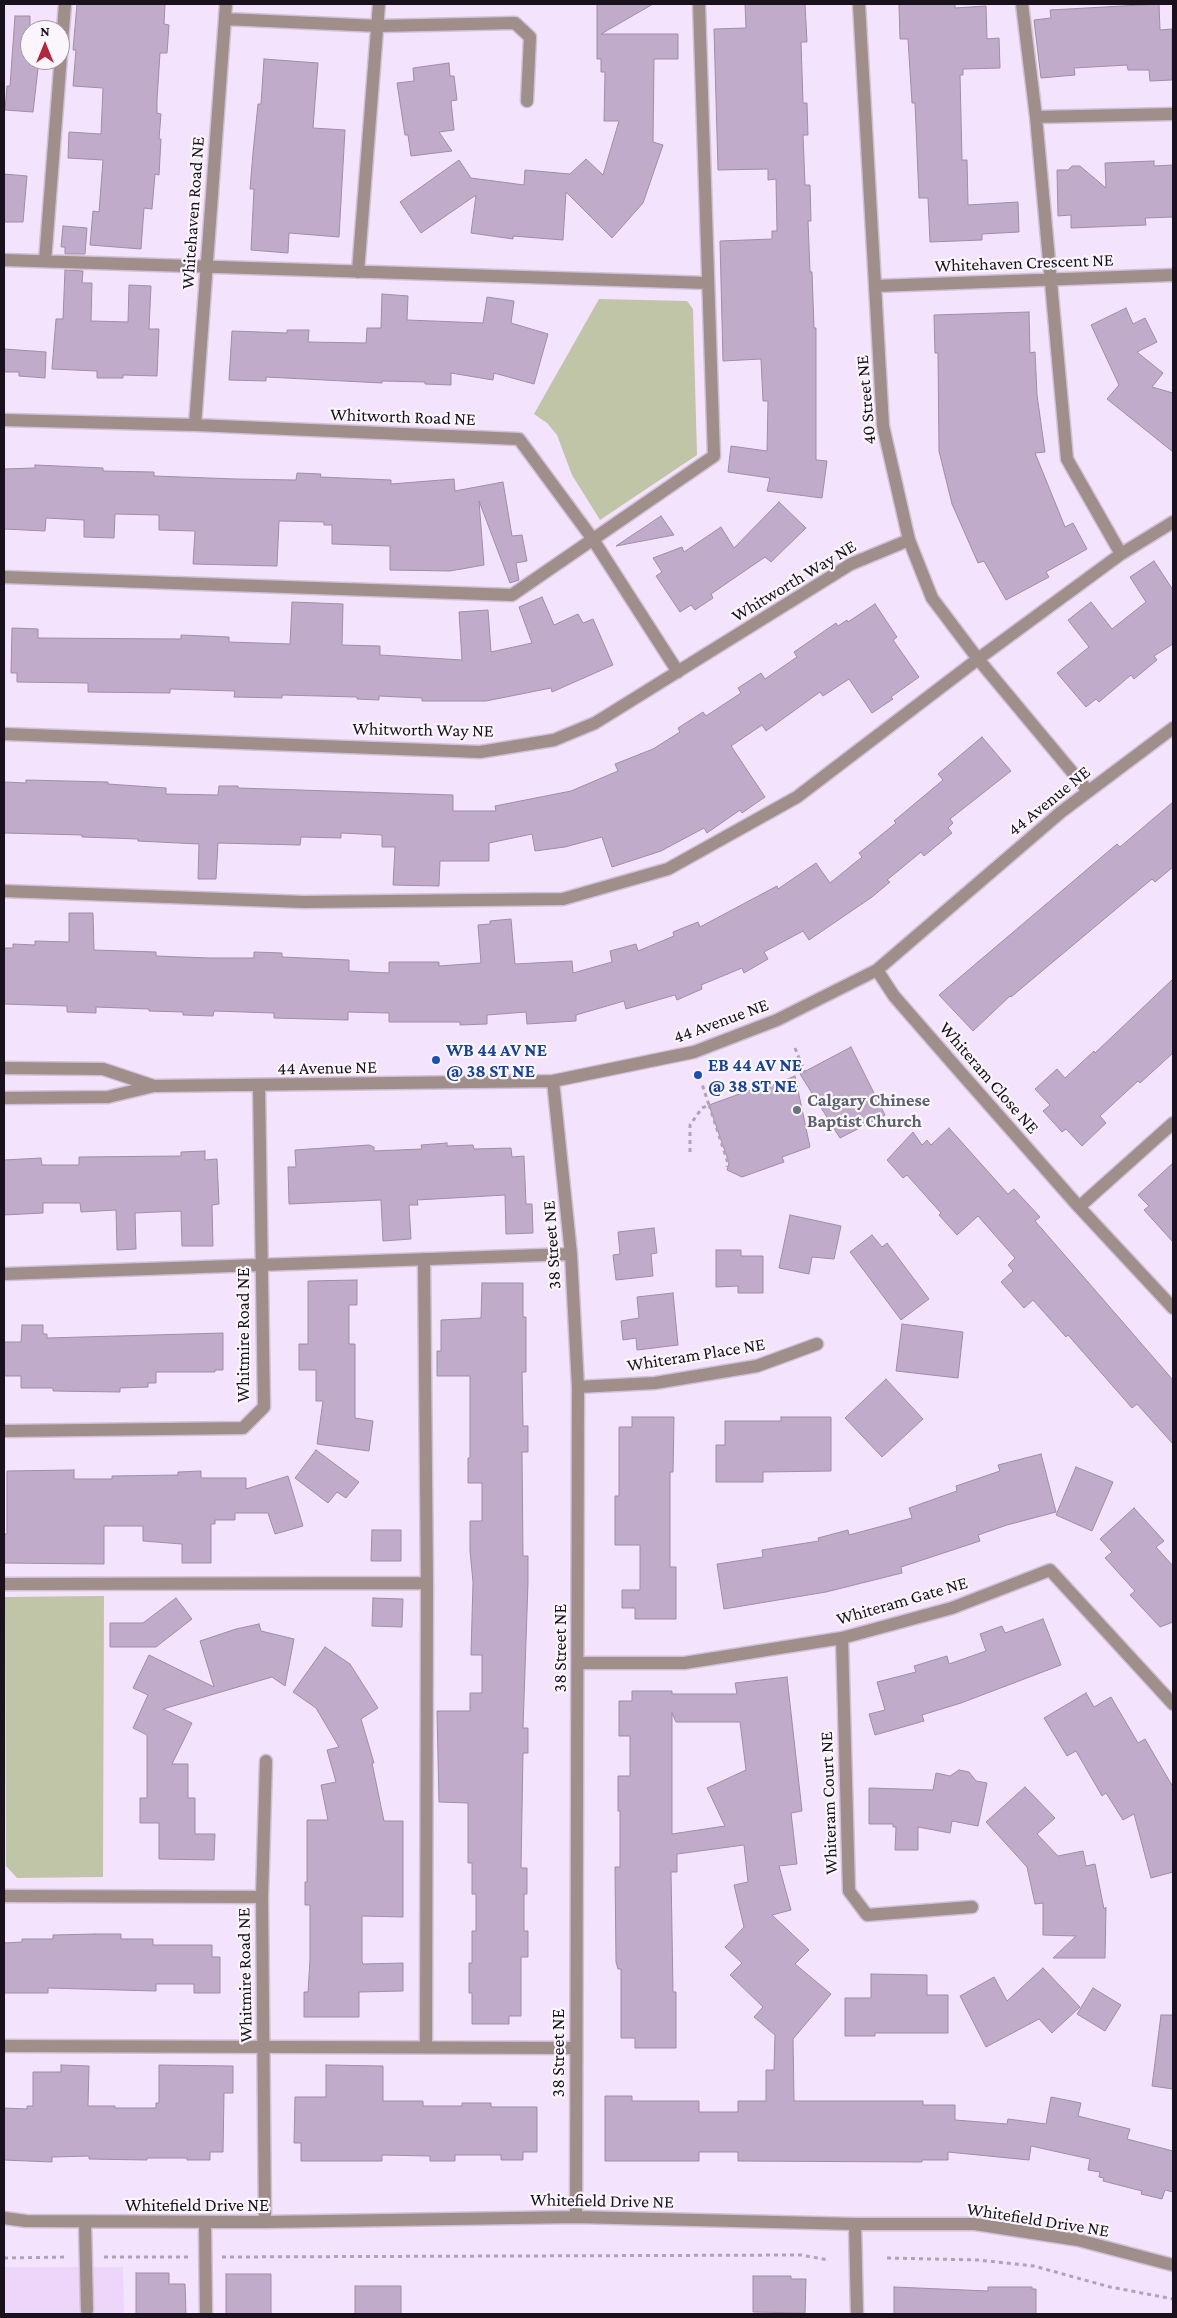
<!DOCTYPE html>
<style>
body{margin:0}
#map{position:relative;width:1177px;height:2318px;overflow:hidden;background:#f4e3fc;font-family:"Crimson Pro",serif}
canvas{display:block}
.frame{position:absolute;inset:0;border:5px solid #19111c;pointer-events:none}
.north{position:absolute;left:20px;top:20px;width:50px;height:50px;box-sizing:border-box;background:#faf6fc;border:1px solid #a09aa2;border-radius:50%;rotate:0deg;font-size:14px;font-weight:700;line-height:20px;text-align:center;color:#19111c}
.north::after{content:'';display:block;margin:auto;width:18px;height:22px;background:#b7253d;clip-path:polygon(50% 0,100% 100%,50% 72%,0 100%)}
</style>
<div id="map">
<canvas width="1177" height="2318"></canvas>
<div class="frame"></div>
<div class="north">N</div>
</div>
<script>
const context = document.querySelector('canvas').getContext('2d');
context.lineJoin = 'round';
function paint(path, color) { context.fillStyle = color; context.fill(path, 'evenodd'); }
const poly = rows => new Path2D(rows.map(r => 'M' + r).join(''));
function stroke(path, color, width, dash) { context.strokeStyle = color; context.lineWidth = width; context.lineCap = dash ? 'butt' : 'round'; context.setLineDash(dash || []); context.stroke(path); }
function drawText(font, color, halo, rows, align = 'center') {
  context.font = font + ' "Crimson Pro",serif'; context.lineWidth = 4.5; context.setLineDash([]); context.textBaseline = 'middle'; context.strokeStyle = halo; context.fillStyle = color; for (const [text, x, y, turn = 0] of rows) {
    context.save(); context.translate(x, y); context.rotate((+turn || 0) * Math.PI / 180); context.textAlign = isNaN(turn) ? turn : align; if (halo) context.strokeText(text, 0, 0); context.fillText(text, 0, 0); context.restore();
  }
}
paint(poly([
 [4,2267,123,2267,124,2314,4,2314]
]), '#eed5fa');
paint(poly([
 [599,299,687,301,693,309,697,455,600,520,572,475,557,435,547,423,534,414],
 [104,1596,103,1877,17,1878,6,1866,5,1597]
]), '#bfc5a6');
const building = poly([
 [77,4,165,4,164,24,169,25,167,53,160,53,157,100,157,113,161,114,159,139,161,139,159,175,155,174,152,209,144,208,141,249,90,245,93,211,99,212,103,160,68,158,69,132,101,134,103,88,73,86,76,50,73,50,77,4],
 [597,4,653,4,601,34,678,34,678,59,654,59,653,142,663,145,643,203,612,238,566,192,563,240,513,236,513,239,471,233,476,195,421,233,400,202,459,160,471,178,524,185,525,170,570,174,586,159,603,175,619,121,604,121,605,72,601,72,601,59,597,59,597,4],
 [745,4,805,4,807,42,801,42,803,103,807,103,808,135,803,135,805,185,810,185,811,221,808,221,810,272,812,272,814,328,816,328,816,460,827,461,822,498,767,491,770,478,728,472,731,446,767,451,768,401,763,401,761,359,723,361,720,241,772,239,772,231,777,231,776,179,768,180,768,169,718,170,714,29,746,28,745,4],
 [899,4,955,4,955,8,986,6,987,39,999,38,1000,68,963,69,963,75,960,75,962,160,967,160,968,205,1018,202,1019,232,982,234,982,240,930,242,928,198,919,198,915,103,912,103,908,39,900,39,899,4],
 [1159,4,1160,30,1172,29,1172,80,1150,81,1149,70,1128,70,1127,65,1074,68,1075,75,1041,78,1034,20,1051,18,1050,10,1159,4],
 [15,16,30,16,30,60,39,60,33,112,5,110,7,86,10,86,15,16],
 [264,59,318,63,313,128,345,130,339,237,289,233,288,253,251,250,254,189,250,189,253,153,258,104,261,104,264,59],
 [449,63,450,76,454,76,457,100,451,101,454,130,439,132,452,151,411,156,408,135,405,135,397,83,414,81,413,68,449,63],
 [1154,161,1154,166,1173,165,1173,217,1145,218,1146,225,1071,228,1071,215,1058,216,1057,170,1068,170,1072,166,1080,166,1106,188,1105,163,1154,161],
 [4,174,27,176,23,222,4,222,4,174],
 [63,226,87,228,85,254,65,254,65,247,61,247,63,226],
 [65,270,83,271,82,283,92,283,91,321,128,322,129,285,151,286,149,329,159,329,157,376,123,375,123,378,97,378,97,371,52,369,56,319,63,319,65,270],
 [382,294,408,296,407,320,483,323,487,297,514,301,511,323,548,334,534,384,494,373,493,380,451,373,451,385,425,384,425,382,382,381,382,383,266,377,266,381,229,380,232,331,287,333,287,330,309,330,308,342,366,343,367,328,381,328,382,294],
 [1126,308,1133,324,1145,318,1157,342,1137,352,1163,373,1152,387,1173,393,1173,452,1107,399,1119,385,1091,325,1126,308],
 [1029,312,1030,353,1035,352,1037,395,1045,452,1035,453,1065,527,1073,523,1087,549,1046,572,1049,577,1006,600,984,561,978,563,952,504,939,451,938,353,935,353,934,315,1029,312],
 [4,349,46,352,45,378,19,376,19,372,4,372,4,349],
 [35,465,103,468,103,471,154,472,154,476,236,479,296,480,297,473,321,474,320,477,391,480,391,484,454,479,455,491,503,482,512,536,522,535,527,561,516,563,519,580,510,583,479,501,484,565,450,571,390,570,390,546,332,544,332,525,324,525,324,522,279,521,277,566,193,564,195,531,159,530,159,515,115,514,114,538,84,537,84,520,46,518,45,531,4,529,4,469,35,468,35,465],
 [779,502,806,528,771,562,765,557,711,594,713,598,695,610,691,605,680,612,656,576,662,572,653,558,682,547,684,552,721,527,734,548,779,502],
 [661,516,674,535,616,546,661,516],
 [1154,561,1173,590,1173,644,1154,656,1157,660,1134,679,1131,675,1099,702,1096,699,1086,707,1057,673,1089,647,1068,620,1091,602,1112,629,1146,602,1130,577,1154,561],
 [542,597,554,625,578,614,583,623,593,619,613,665,552,692,551,688,486,701,422,701,422,698,379,696,379,700,357,699,357,697,282,695,282,698,234,697,235,691,170,689,170,693,88,692,88,683,17,682,17,673,11,673,12,628,38,629,38,638,181,639,181,635,229,637,229,642,290,644,292,602,343,604,342,645,380,646,380,655,462,660,459,612,488,610,491,652,532,643,519,607,542,597],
 [875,604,897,637,893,640,919,677,891,697,893,699,872,713,849,679,823,696,820,692,766,731,762,725,731,746,765,797,742,813,740,810,707,833,704,828,661,851,612,867,602,837,565,847,535,851,532,834,489,843,489,861,440,861,439,886,393,885,395,847,382,847,382,835,341,833,341,838,301,837,300,845,218,843,216,879,198,879,199,844,138,841,138,839,82,837,82,835,4,833,4,782,26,783,26,780,108,782,108,784,166,788,166,794,218,795,219,786,238,786,238,788,453,795,453,811,496,811,495,806,571,791,618,771,615,764,653,749,680,732,678,728,703,712,706,716,741,693,738,688,761,673,765,679,797,657,794,652,836,623,838,626,847,620,848,622,875,604],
 [982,737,1011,771,950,819,953,823,948,828,952,833,924,856,921,852,887,880,890,882,872,897,809,940,803,931,764,952,768,959,744,973,742,968,701,985,702,989,677,1000,675,995,626,1009,624,1001,576,1015,576,1021,527,1024,526,1012,487,1015,487,1024,460,1025,460,1022,389,1022,389,1013,348,1012,348,1020,274,1018,274,1013,214,1011,213,1016,183,1015,183,1012,149,1011,149,1009,96,1007,96,1013,67,1012,67,1006,4,1004,4,948,13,948,13,944,35,945,35,941,69,942,69,913,93,913,94,950,156,952,156,956,210,958,254,958,254,952,282,953,282,957,349,960,349,971,389,973,389,962,439,962,439,966,481,963,478,925,490,924,490,921,511,919,515,964,572,961,573,973,612,962,610,951,636,944,638,951,674,936,673,932,698,922,700,927,777,886,778,889,816,863,830,883,862,857,859,853,896,823,894,821,943,780,938,774,982,737],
 [1173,802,1173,867,1155,882,1152,879,1011,997,1010,996,973,1031,939,995,1117,844,1120,847,1173,802],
 [1173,979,1173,1053,1140,1083,1138,1081,1100,1116,1106,1123,1082,1146,1066,1129,1062,1132,1043,1111,1050,1105,1035,1089,1057,1069,1065,1078,1094,1051,1095,1053,1173,979],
 [851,1047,885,1115,840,1138,800,1074,851,1047],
 [795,1076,810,1147,782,1157,784,1162,742,1177,727,1170,729,1163,709,1105,756,1088,758,1091,795,1076],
 [949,1128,1008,1194,1014,1189,1040,1217,1035,1221,1173,1380,1173,1444,1137,1404,1132,1408,1068,1335,1066,1337,1033,1300,1024,1308,1001,1282,1013,1271,1008,1265,1015,1258,978,1216,957,1235,939,1215,941,1213,907,1175,903,1178,887,1160,913,1132,922,1145,927,1140,931,1145,949,1128],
 [447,1143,447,1146,473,1145,474,1149,511,1148,512,1157,524,1156,526,1204,532,1204,533,1233,506,1234,505,1195,417,1200,418,1205,409,1205,411,1239,383,1241,381,1200,289,1204,288,1167,296,1167,295,1150,369,1145,374,1147,374,1151,422,1149,421,1145,447,1143],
 [205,1151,205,1160,217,1159,219,1204,212,1205,213,1246,182,1246,181,1211,135,1213,136,1249,117,1250,116,1210,81,1212,80,1203,43,1203,43,1213,4,1215,4,1160,41,1158,42,1165,79,1165,79,1157,181,1156,181,1152,205,1151],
 [1173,1163,1173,1242,1144,1210,1149,1206,1138,1195,1173,1163],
 [790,1215,841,1226,834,1259,812,1257,809,1274,779,1268,790,1215],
 [654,1228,657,1253,651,1254,653,1276,616,1280,613,1255,620,1254,618,1232,654,1228],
 [872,1235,882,1247,887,1243,929,1299,901,1320,850,1252,872,1235],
 [716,1250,741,1250,741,1256,763,1256,763,1293,738,1293,738,1286,716,1287,716,1250],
 [357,1280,357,1305,349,1305,349,1344,355,1344,355,1418,373,1421,369,1451,317,1444,323,1401,316,1401,316,1370,299,1370,299,1344,308,1344,308,1281,357,1280],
 [482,1283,523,1283,523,1317,526,1317,526,1372,522,1372,523,1426,528,1426,528,1452,522,1452,523,1556,528,1556,528,1582,523,1728,528,1728,528,1753,523,1753,521,1868,527,1868,527,1894,524,1894,524,1931,528,1931,528,1957,521,1957,521,2016,509,2016,509,2024,472,2024,472,1993,469,1993,469,1963,472,1963,472,1931,476,1931,476,1894,472,1894,472,1863,468,1863,468,1803,439,1802,437,1711,470,1711,470,1693,482,1693,482,1655,471,1655,473,1582,470,1551,470,1521,482,1521,482,1483,468,1483,468,1458,470,1458,470,1376,437,1376,437,1351,441,1351,441,1320,481,1318,482,1283],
 [673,1293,678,1345,637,1350,636,1338,623,1340,621,1321,639,1318,637,1297,673,1293],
 [902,1324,963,1332,958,1378,896,1371,902,1324],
 [22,1325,43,1325,43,1334,47,1334,47,1338,223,1333,223,1370,215,1370,215,1372,156,1372,156,1383,148,1383,148,1387,120,1388,120,1392,53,1391,53,1388,21,1388,21,1376,4,1376,4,1342,21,1342,22,1325],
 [886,1379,923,1419,882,1457,845,1418,886,1379],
 [632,1417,674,1417,673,1472,670,1472,670,1567,676,1567,676,1619,635,1619,635,1608,622,1608,622,1590,640,1590,640,1545,615,1545,615,1496,619,1496,619,1427,632,1427,632,1417],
 [781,1417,831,1417,831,1471,763,1472,763,1482,716,1482,716,1445,725,1445,725,1421,781,1421,781,1417],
 [316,1450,359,1482,346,1498,337,1492,328,1503,295,1478,316,1450],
 [1041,1454,1056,1512,1007,1525,978,1535,980,1541,901,1567,902,1573,826,1592,724,1609,717,1564,763,1557,762,1550,819,1541,818,1538,848,1530,849,1535,912,1518,909,1508,957,1491,956,1486,1000,1471,998,1465,1041,1454],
 [1076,1467,1113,1482,1092,1531,1056,1515,1076,1467],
 [74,1470,74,1479,112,1479,112,1476,178,1475,178,1472,201,1471,201,1478,246,1478,246,1489,288,1476,303,1526,275,1534,268,1513,235,1513,235,1520,215,1520,215,1524,211,1524,211,1563,182,1563,182,1544,143,1541,143,1526,104,1526,104,1564,4,1563,4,1534,7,1534,7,1471,74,1470],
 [1134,1508,1164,1541,1156,1547,1173,1566,1173,1622,1160,1627,1130,1595,1135,1591,1105,1558,1112,1552,1100,1539,1134,1508],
 [372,1530,401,1530,401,1561,371,1561,372,1530],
 [176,1598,192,1619,156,1647,110,1647,110,1623,143,1623,176,1598],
 [373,1598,403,1599,402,1627,372,1626,373,1598],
 [1043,1619,1061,1665,961,1703,922,1715,924,1721,875,1735,869,1714,885,1710,877,1682,916,1672,914,1666,947,1656,949,1664,986,1651,980,1634,1002,1626,1005,1633,1043,1619],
 [259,1624,261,1631,294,1639,285,1686,272,1677,163,1709,192,1723,172,1764,188,1764,188,1798,195,1798,195,1834,215,1834,214,1860,159,1859,159,1823,140,1823,140,1798,147,1798,147,1735,133,1728,148,1695,133,1688,149,1655,214,1687,200,1641,236,1629,259,1624],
 [325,1647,350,1664,378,1708,361,1719,374,1763,372,1763,384,1821,403,1821,403,1917,362,1916,362,1961,363,1964,403,1963,403,1991,359,1992,359,2017,304,2017,304,1992,308,1992,310,1960,310,1905,305,1905,305,1882,307,1882,307,1820,328,1820,321,1785,336,1782,327,1750,339,1747,316,1708,293,1692,325,1647],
 [787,1677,802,1811,791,1813,797,1864,779,1866,791,1910,772,1915,809,1950,795,1964,831,1994,793,2039,794,2101,923,2101,923,2105,955,2105,955,2120,1007,2124,1008,2119,1046,2124,1051,2097,1081,2103,1078,2116,1130,2129,1127,2139,1173,2151,1173,2192,1165,2190,1162,2199,1141,2194,1142,2191,1103,2181,1104,2178,1099,2177,1100,2172,1088,2170,1090,2159,1031,2146,1029,2160,948,2152,948,2160,922,2160,922,2162,738,2161,738,2152,699,2152,699,2161,605,2161,605,2096,632,2096,632,2101,699,2101,699,2112,738,2112,738,2101,766,2101,766,2070,774,2070,775,2035,754,2017,763,2007,730,1975,742,1963,725,1947,744,1927,734,1885,748,1882,744,1845,677,1854,677,1872,671,1872,673,1992,676,1992,676,2048,635,2048,635,2038,621,2038,621,1969,618,1969,616,1962,615,1867,620,1867,620,1811,618,1811,618,1776,630,1776,630,1736,619,1736,619,1701,632,1701,632,1691,672,1691,672,1694,737,1694,735,1683,787,1677],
 [672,1713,676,1722,740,1722,746,1770,707,1788,725,1826,672,1834,672,1713],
 [1086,1693,1094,1707,1111,1697,1138,1743,1145,1739,1173,1787,1173,1872,1151,1878,1134,1814,1123,1820,1106,1793,1102,1796,1076,1751,1067,1756,1044,1718,1086,1693],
 [959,1770,969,1772,976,1781,987,1783,978,1826,952,1821,950,1833,918,1827,918,1850,895,1850,896,1827,893,1827,893,1824,869,1824,869,1788,933,1790,936,1773,950,1776,959,1770],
 [1025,1787,1055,1818,1037,1834,1058,1856,1083,1851,1086,1866,1095,1864,1104,1909,1106,1907,1105,1958,1053,1958,1076,1936,1043,1935,1043,1903,1035,1904,1027,1867,986,1822,1025,1787],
 [95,1934,121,1934,121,1939,153,1939,153,1945,212,1945,212,1957,220,1957,220,1993,194,1993,194,1984,156,1984,156,1991,48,1988,48,1993,4,1993,4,1943,22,1942,22,1939,53,1939,53,1935,95,1934],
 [1043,1968,1080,2007,1052,2033,1039,2019,986,2047,960,1996,994,1977,1007,2001,1043,1968],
 [871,1974,927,1975,927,1995,948,1995,948,2033,875,2033,875,2036,845,2036,845,1998,871,1998,871,1974],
 [1093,1988,1121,2005,1105,2031,1077,2014,1093,1988],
 [1161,2015,1173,2015,1173,2089,1152,2086,1161,2015],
 [61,2065,89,2066,88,2106,115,2106,115,2108,156,2108,156,2103,159,2103,159,2065,233,2066,233,2093,224,2093,223,2152,210,2152,210,2160,187,2160,187,2158,147,2158,147,2160,89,2159,89,2156,52,2157,52,2162,4,2160,4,2108,27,2109,27,2106,33,2106,33,2072,61,2072,61,2065],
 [326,2065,383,2066,383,2101,423,2101,423,2106,462,2106,462,2103,491,2103,491,2107,537,2107,537,2152,523,2152,523,2160,501,2160,501,2155,455,2155,455,2161,430,2161,430,2156,382,2155,382,2161,301,2161,301,2143,294,2143,295,2097,326,2097,326,2065],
 [136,2273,169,2273,169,2284,185,2284,186,2314,136,2314,136,2273],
 [226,2274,271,2274,271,2314,226,2314,226,2274],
 [753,2276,791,2276,791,2279,806,2279,805,2313,753,2312,753,2276],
 [355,2286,401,2286,401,2314,355,2314,355,2286],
 [894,2287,988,2291,988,2287,1032,2287,1032,2289,1036,2289,1036,2314,894,2314,894,2287]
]);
paint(building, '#c0acca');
stroke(building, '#a08ca9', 1);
const minor = poly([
 [859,4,883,426,909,540,932,598,978,659,1088,791],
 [1022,4,1036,117,1067,459,1121,554,1173,522],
 [225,19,378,26,515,23,530,37,527,101],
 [1036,117,1173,114],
 [4,260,708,283],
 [45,261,65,4],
 [358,272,379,4],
 [876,286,1173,275],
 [4,420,195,425,519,439,592,538,678,672],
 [195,425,226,4],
 [4,577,512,595,714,456,699,4],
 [4,734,480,752,554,740,595,723,851,564,909,540],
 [4,891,304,902,563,899,668,869,797,797,978,659,1121,554],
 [877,970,894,996,955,1066,1079,1207,1173,1308],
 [4,1068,103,1069,154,1086],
 [553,1081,571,1254,578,1387,576,2217],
 [4,1098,108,1097,154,1086,553,1081,694,1052,777,1020,877,970,1061,812,1173,728],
 [1079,1207,1173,1123],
 [424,1259,427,1583,426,2047],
 [4,1274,571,1254],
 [578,1387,655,1383,757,1366,817,1344],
 [4,1431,243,1428,264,1407,259,1086],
 [4,1584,427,1583],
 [842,1638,849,1891,867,1915,972,1907],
 [578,1663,684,1663,842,1638,952,1608,1050,1570,1173,1704],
 [4,1896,262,1897],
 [4,2046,576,2048],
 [4,2218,26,2221,265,2222,576,2217,855,2224,975,2224,1078,2240,1173,2265],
 [85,2222,87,2310],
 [205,2222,206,2314],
 [265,2222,262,1897,266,1761],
 [855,2224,857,2314]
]);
stroke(minor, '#d1c1d8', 15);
stroke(poly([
 [795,1048,805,1073],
 [709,1105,728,1163,727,1167],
 [690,1152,690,1125,702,1108,709,1105,702,1084],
 [104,2257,188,2257],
 [222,2257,801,2255,828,2260],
 [4,2258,68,2257],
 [887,2258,978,2260,1034,2266,1110,2287,1173,2299]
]), '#b1a3b7', 3, [4, 4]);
stroke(minor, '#9f8e89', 12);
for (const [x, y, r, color] of [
 [436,1060,5,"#1a4fb4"],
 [698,1075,5,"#1a4fb4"],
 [797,1110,5,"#6b7280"]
]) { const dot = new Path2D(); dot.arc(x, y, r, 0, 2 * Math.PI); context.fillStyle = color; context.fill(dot); stroke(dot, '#faf6fc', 2); }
drawText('18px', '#19111c', '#faf6fc', [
 ["Whitehaven Road NE",193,213,-86],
 ["Whitehaven Crescent NE",1024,263,-2],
 ["40 Street NE",866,400,-95],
 ["Whitworth Road NE",403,417,2],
 ["Whitworth Way NE",794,581,-31],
 ["Whitworth Way NE",423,730,1],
 ["44 Avenue NE",1049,801,-39],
 ["44 Avenue NE",721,1021,-20],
 ["44 Avenue NE",327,1068,-1],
 ["Whiteram Close NE",989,1078,49],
 ["38 Street NE",552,1245,-94],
 ["Whitmire Road NE",243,1335,-90],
 ["Whiteram Place NE",696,1355,-9],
 ["Whiteram Gate NE",902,1601,-16],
 ["38 Street NE",560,1648,-90],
 ["Whiteram Court NE",829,1803,-92],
 ["Whitmire Road NE",245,1975,-91],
 ["38 Street NE",558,2053,-90],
 ["Whitefield Drive NE",602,2201,1],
 ["Whitefield Drive NE",197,2205],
 ["Whitefield Drive NE",1038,2220,9]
]);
drawText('bold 18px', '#164399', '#faf6fc', [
 ["WB 44 AV NE",446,1050],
 ["@ 38 ST NE",446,1071],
 ["EB 44 AV NE",708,1065],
 ["@ 38 ST NE",708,1086]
], 'left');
drawText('bold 18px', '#5b616d', '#faf6fc', [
 ["Calgary Chinese",807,1100],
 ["Baptist Church",807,1121]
], 'left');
</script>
